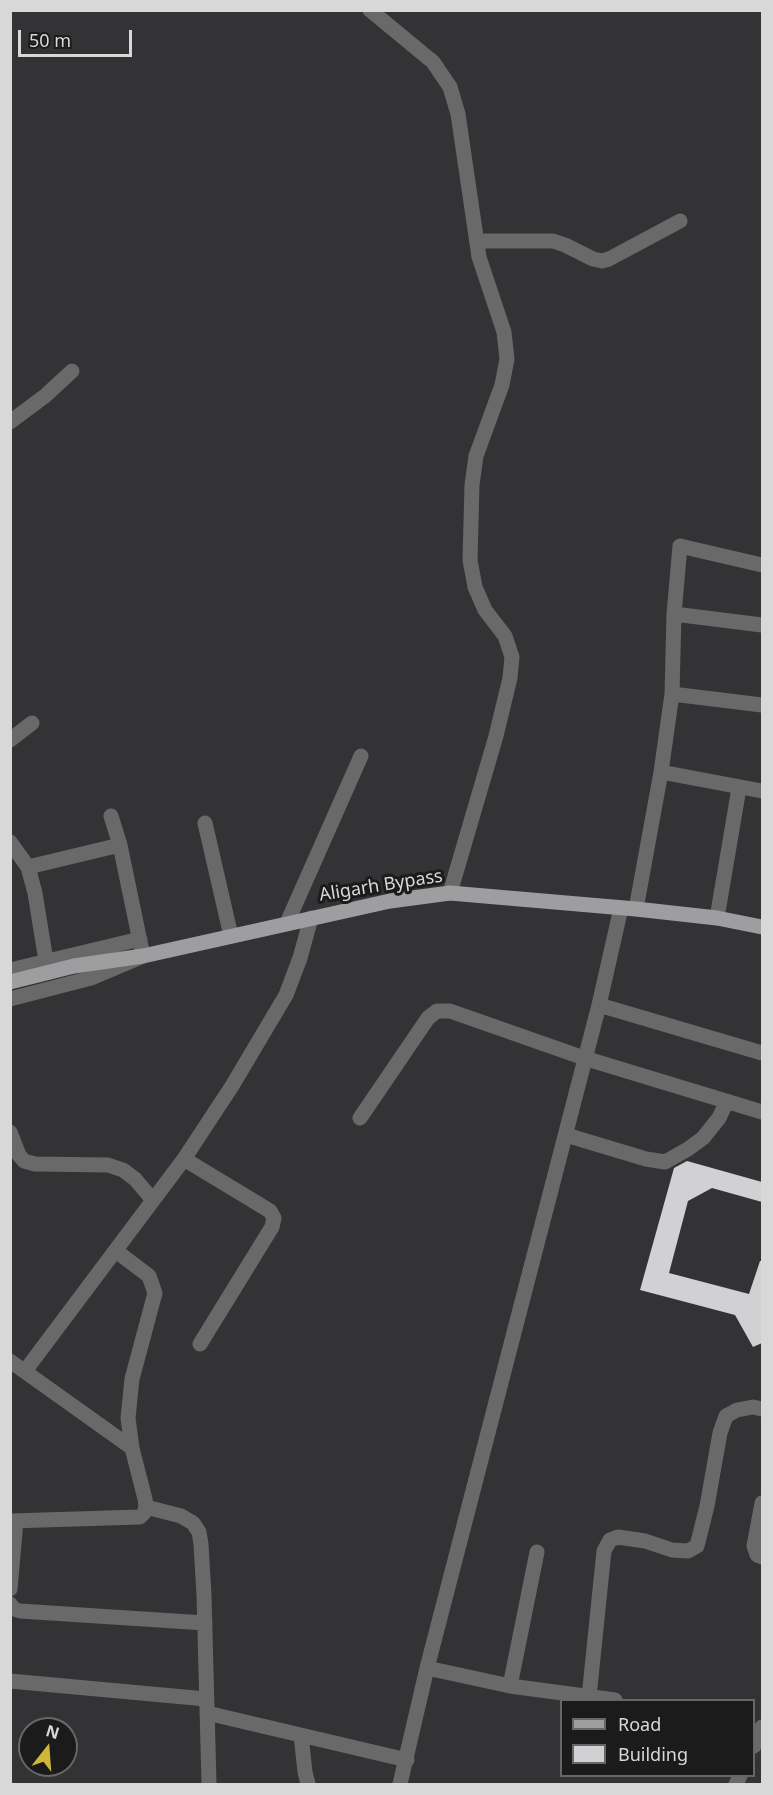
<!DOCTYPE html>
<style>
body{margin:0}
#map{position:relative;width:773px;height:1795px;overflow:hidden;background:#333335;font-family:"Noto Sans",sans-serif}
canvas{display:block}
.frame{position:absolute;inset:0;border:12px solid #d8d8d9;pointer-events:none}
.legend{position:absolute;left:560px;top:1699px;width:195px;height:78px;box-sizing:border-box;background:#1b1b1c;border:2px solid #676768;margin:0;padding:8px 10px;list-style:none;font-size:18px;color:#d8d8d9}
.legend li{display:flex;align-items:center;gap:12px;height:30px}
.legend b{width:30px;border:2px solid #676768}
.north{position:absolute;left:18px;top:1717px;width:60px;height:60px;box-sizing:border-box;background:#1b1b1c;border:2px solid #676768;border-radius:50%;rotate:17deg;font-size:16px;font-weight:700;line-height:24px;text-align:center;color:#d8d8d9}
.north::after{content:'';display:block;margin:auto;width:21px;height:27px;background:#cfb837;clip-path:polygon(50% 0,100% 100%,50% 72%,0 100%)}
.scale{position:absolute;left:18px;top:30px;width:114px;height:27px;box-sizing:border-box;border:3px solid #d8d8d9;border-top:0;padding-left:8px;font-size:18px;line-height:21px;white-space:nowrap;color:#d8d8d9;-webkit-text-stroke:4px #1b1b1c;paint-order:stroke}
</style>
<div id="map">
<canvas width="773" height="1795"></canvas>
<div class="frame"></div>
<ul class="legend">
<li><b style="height:8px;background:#9e9ea0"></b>Road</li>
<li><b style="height:16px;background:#d1d1d4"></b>Building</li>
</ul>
<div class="north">N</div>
<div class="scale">50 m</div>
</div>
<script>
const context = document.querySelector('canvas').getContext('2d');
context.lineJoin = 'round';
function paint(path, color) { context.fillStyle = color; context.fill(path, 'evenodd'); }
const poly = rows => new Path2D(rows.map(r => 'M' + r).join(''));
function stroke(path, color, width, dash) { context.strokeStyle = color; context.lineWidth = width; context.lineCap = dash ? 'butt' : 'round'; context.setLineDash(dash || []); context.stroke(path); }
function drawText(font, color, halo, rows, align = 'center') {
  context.font = font + ' "Noto Sans",sans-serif'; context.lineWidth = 6; context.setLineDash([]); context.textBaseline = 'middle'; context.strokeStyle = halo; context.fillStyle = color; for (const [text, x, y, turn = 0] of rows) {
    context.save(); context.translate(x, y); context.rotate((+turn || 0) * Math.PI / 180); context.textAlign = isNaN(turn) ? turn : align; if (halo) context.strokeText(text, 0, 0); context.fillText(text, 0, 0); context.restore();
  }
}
paint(poly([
 [687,1161,762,1182,762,1202,712,1188,688,1201,669,1273,749,1294,760,1261,762,1261,762,1343,753,1347,735,1315,640,1290,674,1168]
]), '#d1d1d4');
stroke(poly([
 [370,10,433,62,450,87,458,114,479,257,504,332,507,359,502,385,476,456,472,485,470,560,475,587,485,610,505,636,512,657,510,678,496,736,450,893],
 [477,241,553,241,565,245,593,259,602,261,609,259,680,221],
 [10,422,45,396,72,371],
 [674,614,762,625],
 [672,694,674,614,680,546,762,565],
 [10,740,32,723],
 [661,772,762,791],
 [205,823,231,936],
 [10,842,28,867,35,893,46,961],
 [28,867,120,845],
 [636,909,661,772,672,694,762,705],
 [717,918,739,788],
 [287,923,361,756],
 [10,970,140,939],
 [10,999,91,978,143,956,120,845,111,816],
 [599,1005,762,1053],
 [360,1118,428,1018,437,1011,450,1011,584,1058,762,1112],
 [10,1132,19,1155,24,1161,35,1164,108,1165,123,1170,135,1179,152,1199],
 [566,1135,646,1159,665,1162,688,1149,703,1138,719,1118,727,1101],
 [184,1159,270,1211,274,1218,272,1227,200,1344],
 [10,1361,132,1448],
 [25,1371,184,1159,232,1086,286,995,300,958,311,918],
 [762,1503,754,1546,757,1555,762,1557],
 [146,1507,181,1516,193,1523,199,1532,201,1544,204,1595,209,1784],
 [10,1521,140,1517,144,1513,146,1507,145,1499,132,1448,128,1418,132,1379,155,1293,149,1276,116,1251],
 [10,1589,16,1521],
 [10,1604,14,1609,20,1611,205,1623],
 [427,1668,510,1686,615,1700],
 [10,1681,206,1699],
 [510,1686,537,1552],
 [589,1697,604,1551,610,1540,618,1537,645,1541,672,1550,688,1551,697,1546,707,1506,720,1433,726,1416,737,1410,753,1407,762,1409],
 [207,1713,407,1760],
 [301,1735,305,1772,308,1784],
 [754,1746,762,1727],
 [400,1784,427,1668,599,1005,621,908],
 [736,1784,740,1776]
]), '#69696a', 15);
stroke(poly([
 [10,982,74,966,143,956,390,901,450,893,636,909,717,918,762,927]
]), '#9e9ea0', 15);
drawText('18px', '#d8d8d9', '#1b1b1c', [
 ["Aligarh Bypass",381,886,-9]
]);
</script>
